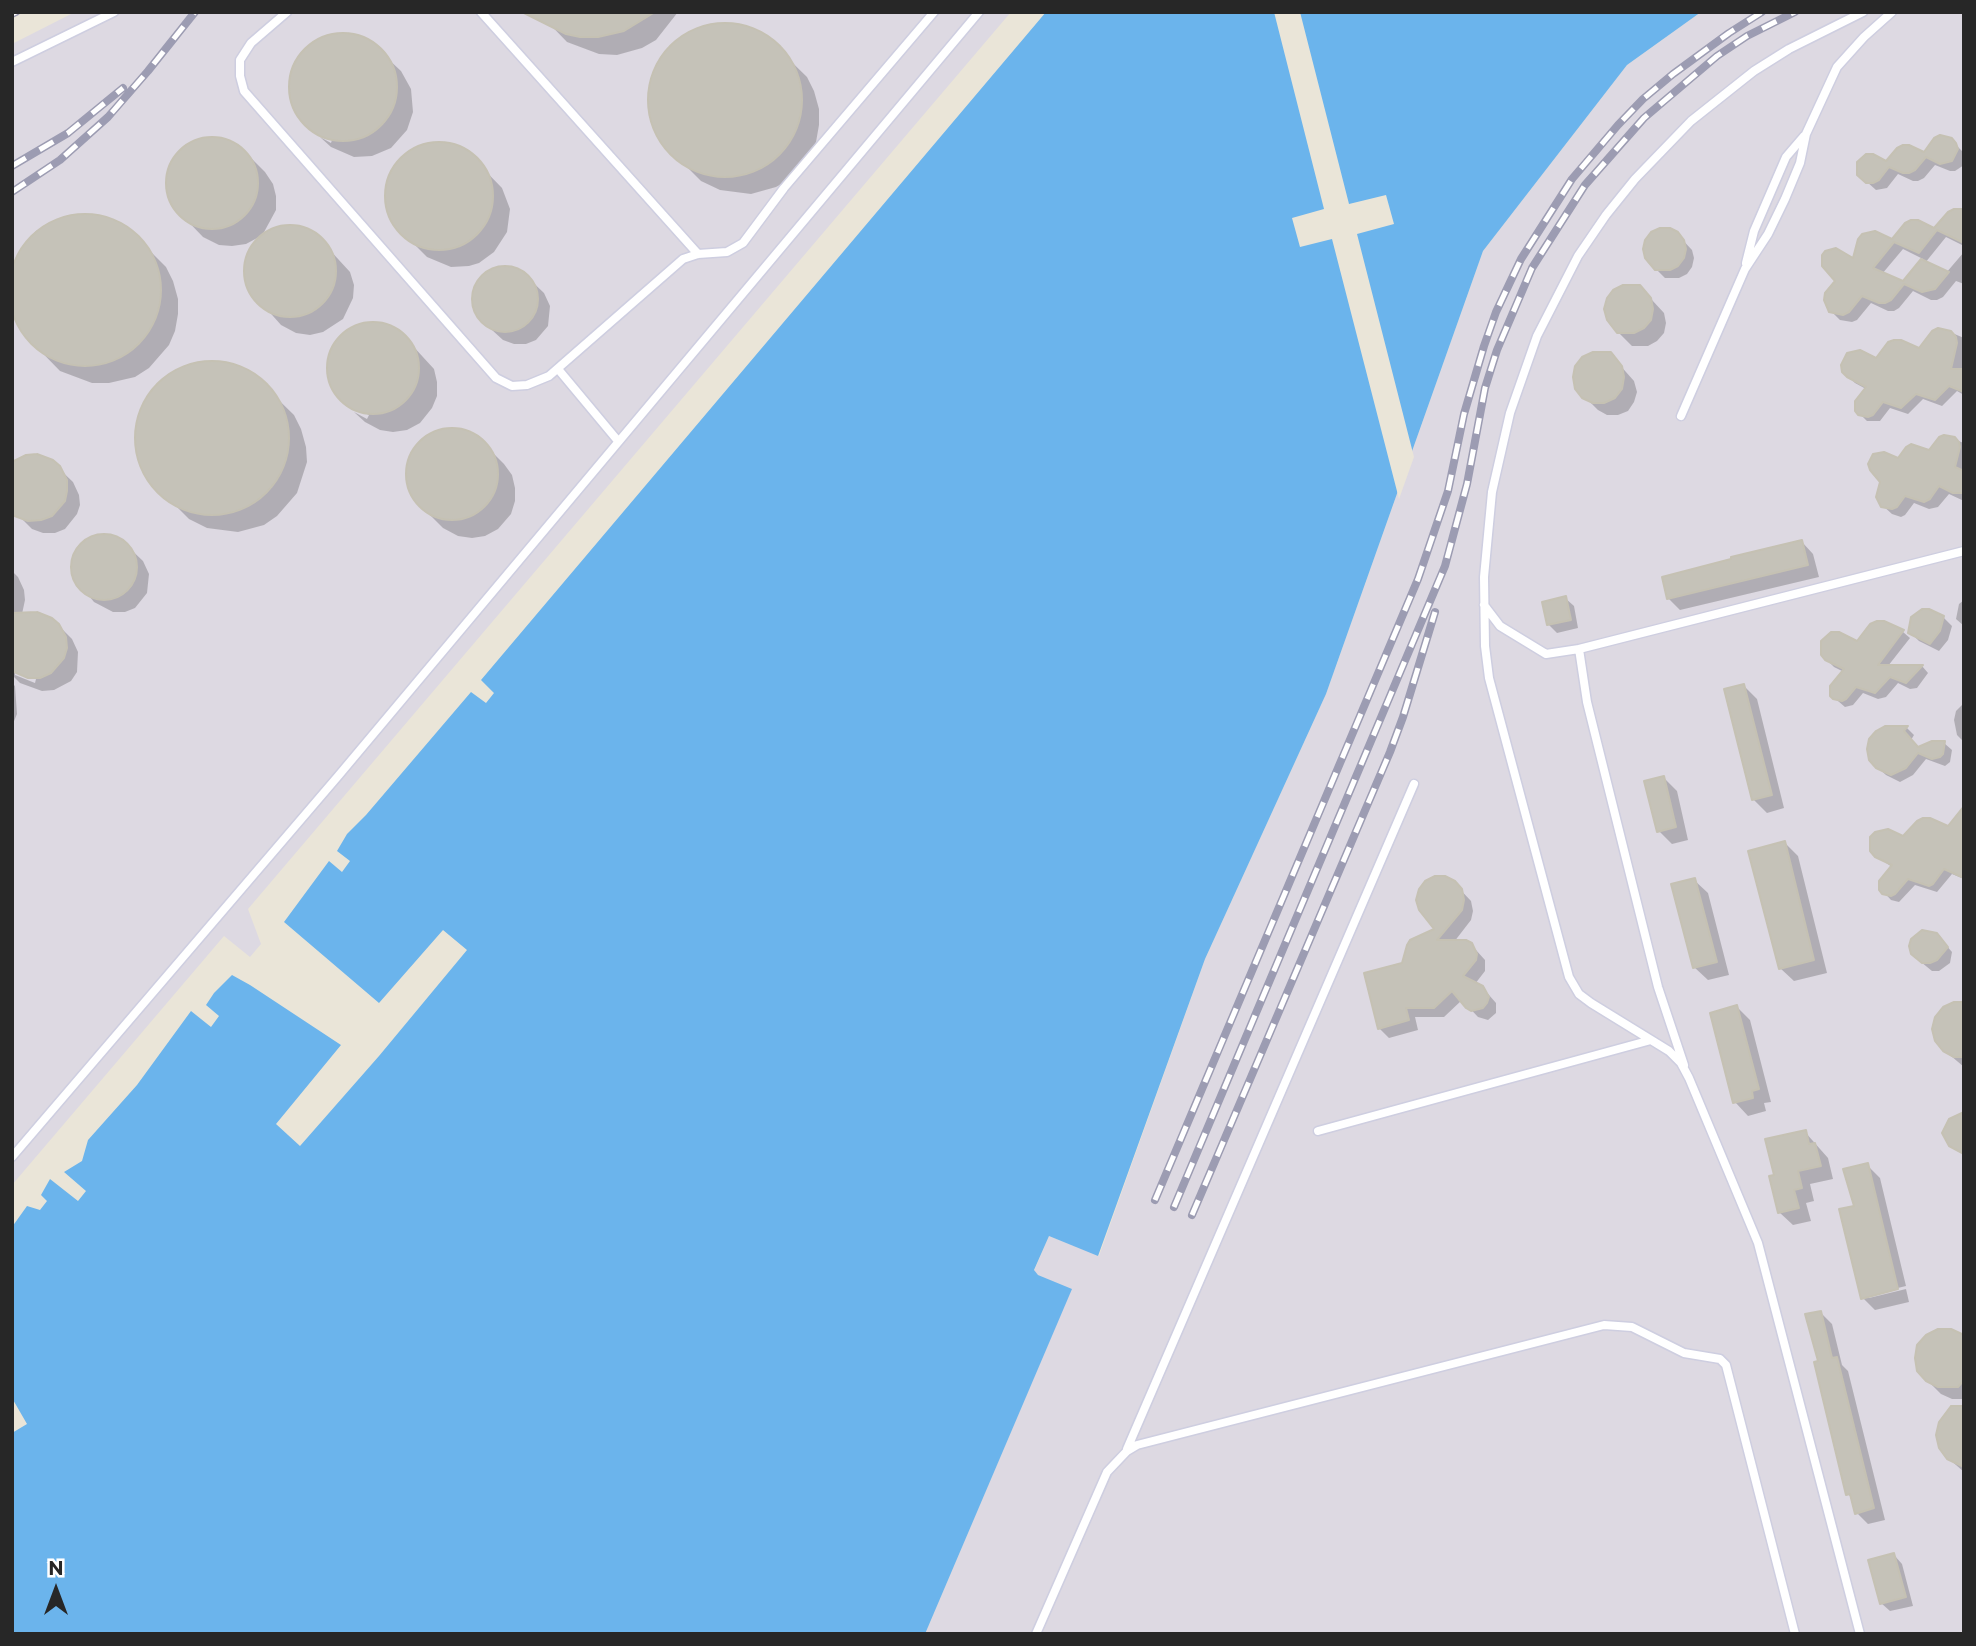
<!DOCTYPE html>
<style>
body{margin:0}
#map{position:relative;width:1976px;height:1646px;overflow:hidden;background:#eae5d8;font-family:Montserrat,sans-serif}
canvas{display:block}
.frame{position:absolute;inset:0;border:14px solid #272727;pointer-events:none}
.north{position:absolute;left:21px;top:1555px;width:70px;height:70px;-webkit-text-stroke:5px #fff;paint-order:stroke;rotate:0deg;font-size:19px;font-weight:700;line-height:28px;text-align:center;color:#272727}
.north::after{content:'';display:block;margin:auto;width:24px;height:32px;background:#272727;clip-path:polygon(50% 0,100% 100%,50% 72%,0 100%)}
</style>
<div id="map">
<canvas width="1976" height="1646"></canvas>
<div class="frame"></div>
<div class="north">N</div>
</div>
<script>
const context = document.querySelector('canvas').getContext('2d');
context.lineJoin = 'round';
function paint(path, color) { context.fillStyle = color; context.fill(path, 'evenodd'); }
const poly = rows => new Path2D(rows.map(r => 'M' + r).join(''));
function stroke(path, color, width, dash) { context.strokeStyle = color; context.lineWidth = width; context.lineCap = dash ? 'butt' : 'round'; context.setLineDash(dash || []); context.stroke(path); }
paint(poly([
 [75,12,1011,12,248,909,261,944,250,957,224,936,12,1185,12,44],
 [1701,12,1964,12,1964,1634,925,1634,1071,1290,1038,1275,1034,1271,1049,1236,1099,1256,1205,959,1326,694,1483,251,1627,65]
]), '#ddd9e2');
paint(poly([
 [1046,12,1701,12,1627,65,1483,251,1326,694,1205,959,1098,1256,1049,1236,1034,1270,1038,1275,1072,1289,925,1634,12,1634,12,1433,27,1424,12,1398,12,1227,27,1206,40,1210,47,1201,41,1195,50,1179,78,1201,86,1191,64,1172,82,1161,88,1140,137,1085,191,1011,211,1027,219,1016,206,1005,214,993,232,975,250,985,341,1045,276,1124,300,1146,379,1056,467,950,443,930,379,1003,284,922,329,861,342,872,350,861,337,851,347,834,366,815,471,692,486,703,494,693,481,680]
]), '#6bb4ec');
paint(poly([
 [1274,12,1300,12,1349,204,1386,195,1394,224,1357,234,1414,457,1399,499,1332,239,1300,247,1292,218,1324,209]
]), '#eae5d8');
paint(poly([
 [538,12,678,12,656,40,642,48,617,55,599,54,567,42],
 [719,25,738,26,766,37,807,77,814,91,819,109,819,125,816,142,810,156,790,179,776,187,751,194,720,190,701,181,662,142,652,120,650,93,657,68,677,42,704,28],
 [343,35,356,36,371,43,401,71,411,89,413,112,407,130,391,148,372,156,354,157,331,147,320,137,331,143,332,140,315,130,315,132,302,119,291,95,292,74,300,57,318,41],
 [201,139,223,139,239,146,265,172,273,184,276,196,276,210,263,234,279,228,300,228,316,235,350,272,354,285,353,298,343,319,323,332,310,335,296,333,281,325,249,289,245,274,250,250,259,237,246,244,232,246,219,245,203,237,176,209,171,201,168,186,172,162,188,145],
 [1951,140,1964,153,1964,165,1955,171,1950,171,1935,165,1924,178,1918,181,1913,181,1898,174,1887,188,1876,190,1858,174,1858,163,1887,163,1924,154],
 [439,144,452,146,467,152,502,188,510,209,507,232,494,252,479,263,469,266,451,267,427,257,398,228,390,215,387,193,392,174,404,158,415,151],
 [1964,213,1964,246,1946,237,1925,263,1946,273,1964,252,1964,284,1956,281,1943,297,1937,300,1931,300,1913,291,1899,308,1894,311,1888,311,1871,303,1857,320,1852,322,1840,320,1831,311,1854,261,1892,241,1935,230],
 [1903,249,1923,259,1903,284,1882,274],
 [78,215,96,215,125,226,166,267,173,281,178,299,178,314,175,331,169,345,149,368,135,377,109,383,92,383,60,371,21,331,12,313,12,269,16,257,36,231,63,217],
 [1677,234,1692,250,1694,258,1692,267,1687,274,1679,278,1665,278,1656,269],
 [508,267,523,273,544,293,550,306,548,326,536,340,526,344,514,344,503,340,481,320,476,312,474,293,476,286,486,273,497,268],
 [1640,287,1664,313,1666,323,1664,333,1657,341,1648,346,1632,346,1618,332],
 [362,325,384,325,400,332,434,369,437,382,437,396,432,408,420,423,407,430,393,432,380,430,365,422,354,412,367,419,369,415,350,406,350,408,332,386,329,372,334,348,349,331],
 [1945,330,1964,338,1964,395,1957,391,1942,406,1923,399,1908,414,1890,408,1880,421,1867,421,1860,414,1866,389,1855,383,1848,376,1876,360,1920,350],
 [1610,354,1634,381,1637,392,1634,402,1628,411,1618,415,1607,415,1598,410,1584,396],
 [206,363,225,363,253,375,294,415,301,429,306,447,307,462,297,493,277,516,264,525,238,532,207,528,189,519,150,480,140,458,137,431,144,405,165,379,192,365],
 [440,431,462,431,478,438,504,464,512,475,515,488,515,501,511,514,498,529,485,536,472,538,458,536,443,528,416,501,410,492,407,477,412,454,427,436],
 [1944,436,1964,443,1964,501,1949,494,1938,507,1929,509,1914,503,1905,515,1901,517,1892,514,1882,505,1898,460,1930,452],
 [52,462,73,482,79,495,80,505,77,514,65,529,55,533,43,533,32,529,12,509],
 [107,535,122,541,143,561,149,574,147,593,135,608,125,612,113,612,94,602,75,579,73,561,80,546,96,536],
 [1802,542,1813,554,1819,577,1680,610,1669,599],
 [12,571,18,577,24,590,25,600,22,614,52,619,72,639,78,652,77,672,71,681,54,690,42,691,20,683,12,675],
 [15,672,36,679,35,683,15,675],
 [1565,598,1574,606,1578,628,1557,633,1549,625],
 [1964,600,1964,626,1956,619,1959,604],
 [1943,617,1952,626,1948,640,1939,651,1919,641,1910,632],
 [1883,622,1903,632,1910,638,1888,666,1922,666,1928,673,1917,688,1910,689,1898,683,1886,697,1878,699,1863,693,1853,705,1845,707,1831,695,1844,672,1834,667,1826,659,1857,643],
 [12,683,15,686,17,714,12,726],
 [1744,686,1757,699,1784,808,1767,813,1753,799],
 [1964,703,1964,742,1957,735,1954,720,1956,711],
 [1886,728,1907,728,1914,735,1911,740,1919,749,1944,743,1952,750,1950,762,1945,766,1926,759,1913,775,1900,782,1886,775,1877,767],
 [1664,778,1677,791,1688,840,1672,844,1659,831],
 [1964,811,1964,879,1952,874,1937,892,1915,885,1899,902,1891,900,1881,889,1892,867,1876,856,1904,838,1948,828],
 [1785,843,1798,856,1827,973,1794,981,1780,968],
 [1694,880,1708,893,1729,975,1708,980,1694,967],
 [1454,883,1471,901,1473,911,1471,920,1454,942,1475,949,1485,960,1485,971,1475,984,1482,987,1496,1003,1496,1013,1488,1020,1478,1017,1462,1000,1444,1017,1415,1017,1418,1030,1389,1038,1379,1028,1404,964,1437,930],
 [1945,944,1952,952,1950,963,1939,971,1932,971,1921,962],
 [1964,1003,1964,1067,1944,1050],
 [1737,1007,1750,1020,1771,1102,1764,1103,1766,1111,1748,1116,1735,1102],
 [1805,1132,1828,1158,1833,1179,1810,1184,1814,1201,1806,1203,1811,1221,1793,1225,1779,1212,1776,1176],
 [1867,1165,1880,1178,1906,1286,1869,1295,1869,1298,1906,1289,1909,1302,1875,1310,1863,1298,1856,1207],
 [1820,1312,1832,1324,1842,1365,1848,1371,1885,1520,1868,1524,1857,1513,1853,1499,1848,1494,1820,1363],
 [1964,1338,1964,1399,1952,1399,1941,1394,1927,1380],
 [1964,1408,1964,1472,1948,1458],
 [1894,1555,1902,1564,1913,1606,1890,1611,1881,1603]
]), '#0003');
const building = poly([
 [522,12,655,12,624,31,598,37,580,37,566,34,522,12],
 '648 100a77 77 0 1 1 154 0a77 77 0 1 1-154 0Z',
 '289 87a54 54 0 1 1 108 0a54 54 0 1 1-108 0Z',
 [1940,135,1952,138,1956,143,1958,149,1952,161,1940,164,1926,157,1915,170,1909,173,1903,173,1889,167,1879,180,1873,183,1866,183,1857,175,1857,162,1866,154,1873,154,1886,161,1897,148,1903,145,1909,145,1924,152,1934,138,1940,135],
 '166 183a46 46 0 1 1 92 0a46 46 0 1 1-92 0Z',
 '385 196a54 54 0 1 1 108 0a54 54 0 1 1-108 0Z',
 [1954,209,1964,209,1964,243,1937,230,1919,253,1894,242,1873,268,1903,281,1921,259,1949,272,1935,289,1922,292,1904,284,1891,300,1885,303,1879,303,1862,296,1849,312,1843,315,1829,312,1824,300,1825,293,1835,281,1822,266,1822,255,1825,251,1836,248,1853,258,1858,239,1862,234,1875,231,1892,239,1905,223,1911,220,1918,220,1934,228,1948,212,1954,209],
 '9 290a76 76 0 1 1 152 0a76 76 0 1 1-152 0Z',
 '244 271a46 46 0 1 1 92 0a46 46 0 1 1-92 0Z',
 [1660,228,1670,228,1678,232,1684,240,1686,249,1684,258,1678,266,1670,270,1655,270,1645,258,1643,249,1645,240,1651,232,1660,228],
 '472 299a33 33 0 1 1 66 0a33 33 0 1 1-66 0Z',
 [1623,285,1640,285,1651,298,1653,309,1651,320,1644,328,1634,333,1617,333,1607,320,1604,309,1607,298,1613,290,1623,285],
 '327 368a46 46 0 1 1 92 0a46 46 0 1 1-92 0Z',
 [1938,328,1951,331,1956,337,1957,343,1951,369,1964,369,1964,392,1949,386,1935,400,1916,394,1901,408,1883,402,1873,415,1868,417,1858,415,1855,411,1855,401,1866,387,1847,377,1842,372,1841,365,1847,353,1860,350,1876,358,1888,342,1894,340,1901,340,1919,348,1932,331,1938,328],
 [1593,352,1611,352,1622,366,1624,377,1622,389,1615,398,1604,403,1593,403,1582,398,1575,389,1573,377,1575,366,1582,357,1593,352],
 '135 438a77 77 0 1 1 154 0a77 77 0 1 1-154 0Z',
 '406 474a46 46 0 1 1 92 0a46 46 0 1 1-92 0Z',
 [1944,435,1955,437,1959,442,1960,447,1955,467,1964,471,1964,493,1953,493,1939,486,1930,499,1924,502,1905,496,1897,507,1892,509,1881,507,1876,497,1880,482,1870,470,1868,464,1873,454,1884,452,1898,458,1906,447,1911,444,1929,450,1939,437,1944,435],
 [37,454,53,460,60,466,67,480,67,491,65,501,52,516,41,520,28,521,12,515,12,462,26,455,37,454],
 '71 567a33 33 0 1 1 66 0a33 33 0 1 1-66 0Z',
 [1802,540,1808,565,1667,599,1662,577,1731,559,1731,557,1802,540],
 [1566,596,1571,620,1547,625,1542,602,1566,596],
 [1922,609,1929,609,1944,616,1940,631,1930,644,1908,633,1911,617,1922,609],
 [37,612,52,618,59,624,66,637,67,648,64,658,51,673,40,678,28,678,12,671,12,613,37,612],
 [1877,621,1884,621,1904,630,1878,665,1923,665,1906,683,1890,677,1875,693,1856,687,1846,699,1842,701,1833,699,1830,696,1830,686,1844,669,1825,660,1821,655,1821,641,1831,632,1839,632,1857,641,1870,624,1877,621],
 [1744,684,1772,795,1752,800,1724,689,1744,684],
 [1885,726,1908,726,1904,731,1918,747,1932,741,1945,741,1943,754,1940,757,1932,759,1918,753,1906,768,1891,775,1876,768,1869,760,1867,749,1869,739,1876,731,1885,726],
 [1664,776,1676,827,1657,832,1644,781,1664,776],
 [1964,806,1964,878,1944,869,1933,884,1929,886,1908,879,1895,894,1891,896,1882,894,1879,890,1879,881,1892,865,1875,857,1870,851,1870,837,1875,832,1888,829,1903,836,1917,821,1923,818,1930,818,1948,826,1964,806],
 [1785,841,1814,960,1779,969,1748,851,1785,841],
 [1435,876,1445,876,1455,881,1462,889,1464,900,1462,910,1437,940,1466,940,1472,943,1477,954,1476,960,1463,976,1483,986,1489,997,1487,1003,1483,1008,1471,1011,1466,1008,1452,991,1434,1008,1406,1008,1409,1020,1378,1029,1364,973,1402,963,1407,945,1410,940,1434,929,1419,910,1416,900,1419,889,1425,881,1435,876],
 [1695,878,1717,962,1693,968,1671,884,1695,878],
 [1922,930,1937,933,1948,947,1937,960,1930,963,1922,963,1911,954,1909,946,1911,939,1922,930],
 [1954,1002,1964,1002,1964,1057,1954,1057,1943,1051,1935,1041,1932,1029,1935,1017,1943,1007,1954,1002],
 [1737,1005,1759,1089,1752,1091,1753,1098,1733,1103,1710,1013,1737,1005],
 [1964,1112,1964,1154,1949,1146,1942,1133,1949,1119,1964,1112],
 [1806,1130,1809,1144,1815,1143,1821,1166,1798,1171,1802,1188,1794,1190,1799,1208,1778,1213,1769,1176,1774,1175,1765,1139,1806,1130],
 [1868,1163,1898,1289,1861,1299,1839,1209,1854,1206,1843,1169,1868,1163],
 [1821,1311,1832,1358,1837,1357,1874,1508,1855,1514,1850,1494,1846,1495,1814,1362,1818,1361,1805,1314,1821,1311],
 [1938,1329,1951,1329,1964,1335,1964,1380,1958,1387,1938,1387,1926,1381,1917,1371,1915,1358,1917,1345,1926,1335,1938,1329],
 [1951,1406,1964,1406,1964,1467,1947,1459,1939,1448,1936,1435,1939,1422,1951,1406],
 [1894,1553,1906,1597,1880,1604,1868,1560,1894,1553]
]);
paint(building, '#c5c2b8');
stroke(building, '#c5c1b3', 2);
const lane = poly([
 [287,12,251,43,240,60,240,76,244,91,496,378,512,386,527,385,549,376,683,259,698,254,727,252,743,243,784,188,934,12],
 [481,12,698,254],
 [12,62,114,12],
 [1746,263,1754,231,1786,157,1804,136],
 [558,369,618,441],
 [1681,416,1745,269,1768,234,1785,199,1800,163,1806,134,1837,67,1864,37,1892,12],
 [1484,605,1500,626,1546,654,1579,649],
 [1684,1065,1658,987,1587,702,1579,649,1964,551],
 [1318,1131,1651,1040],
 [12,1157,339,775,979,12],
 [1127,1449,1414,784],
 [1036,1634,1107,1472,1127,1451,1137,1445,1604,1325,1632,1327,1684,1353,1720,1359,1726,1365,1795,1634],
 [1860,1634,1758,1243,1689,1078,1681,1063,1669,1051,1591,1003,1579,994,1569,977,1489,678,1485,646,1484,577,1492,492,1510,413,1537,336,1578,256,1606,215,1635,179,1691,121,1754,71,1789,49,1863,12]
]);
stroke(lane, '#cecee0', 11);
stroke(lane, '#fff', 8);
const rail = poly([
 [12,14,16,12],
 [12,166,68,133,123,88],
 [12,192,60,160,108,117,148,71,195,12],
 [1155,1200,1418,579,1448,491,1464,414,1484,346,1496,312,1521,259,1572,179,1618,125,1643,99,1673,74,1729,33,1762,12],
 [1174,1207,1445,566,1467,484,1485,388,1497,350,1532,268,1585,185,1644,118,1717,56,1747,36,1795,12],
 [1192,1215,1390,752,1403,717,1435,612]
]);
stroke(rail, '#9c9cb2', 8);
stroke(rail, '#fff', 5, [16]);
</script>
